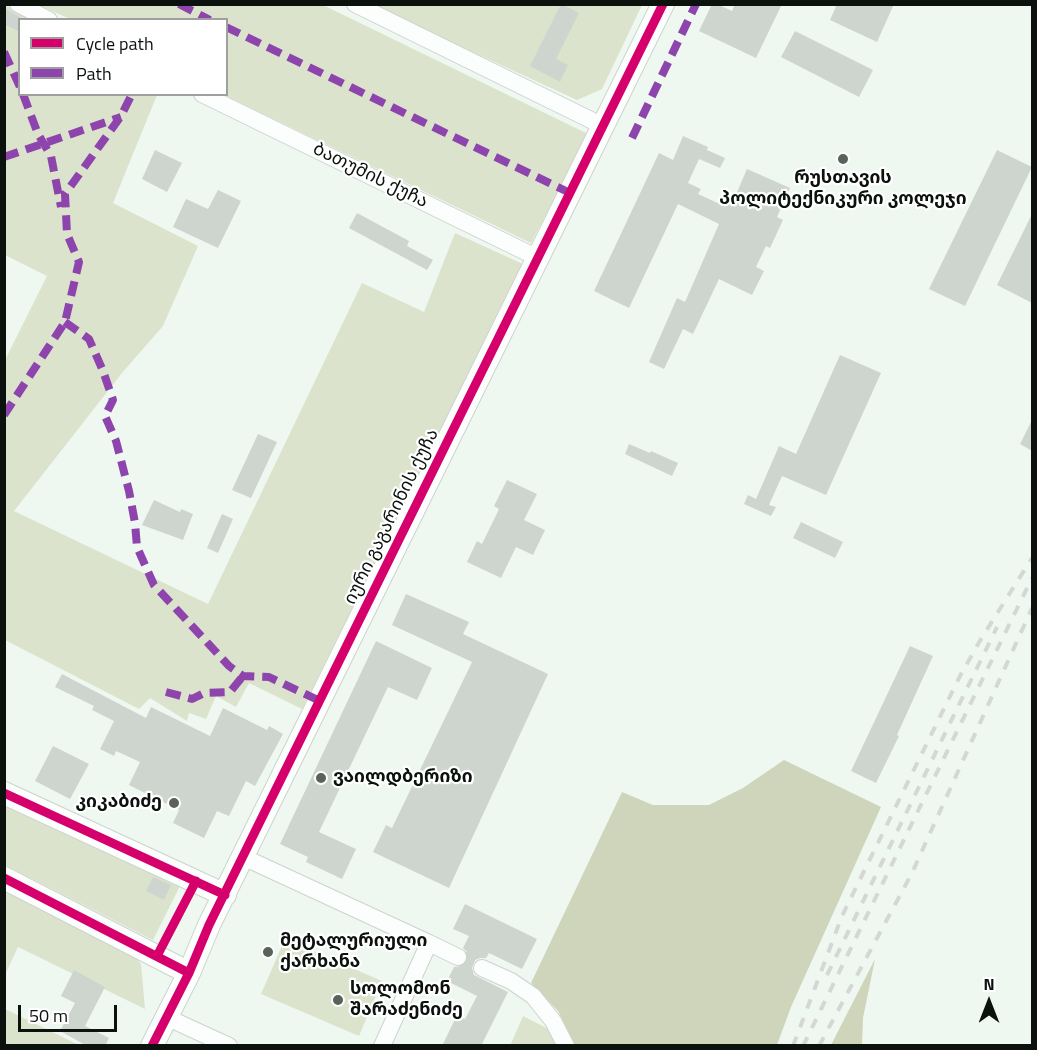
<!DOCTYPE html>
<meta charset="utf-8">
<style>
body{margin:0}
#map{position:relative;width:1037px;height:1050px;overflow:hidden;background:#eef8f0;font-family:"Titillium Web",sans-serif}
canvas{display:block}
.frame{position:absolute;inset:0;border:6px solid #0b110d;pointer-events:none}
.legend{position:absolute;left:18px;top:18px;width:210px;height:78px;box-sizing:border-box;background:#fff;border:2px solid #9da09e;margin:0;padding:8px 10px;list-style:none;font-size:18px;color:#0b110d}
.legend li{display:flex;align-items:center;gap:12px;height:30px}
.legend b{width:30px;border:2px solid #9da09e}
.north{position:absolute;left:959px;top:972px;width:60px;height:60px;-webkit-text-stroke:4px #fff;paint-order:stroke;rotate:0deg;font-size:16px;font-weight:700;line-height:24px;text-align:center;color:#0b110d}
.north::after{content:'';display:block;margin:auto;width:21px;height:27px;background:#0b110d;clip-path:polygon(50% 0,100% 100%,50% 72%,0 100%)}
.scale{position:absolute;left:18px;top:1005px;width:99px;height:27px;box-sizing:border-box;border:3px solid #0b110d;border-top:0;padding-left:8px;font-size:18px;line-height:21px;white-space:nowrap;color:#0b110d;-webkit-text-stroke:4px #fff;paint-order:stroke}
</style>
<div id="map">
<canvas width="1037" height="1050"></canvas>
<div class="frame"></div>
<ul class="legend">
<li><b style="height:8px;background:#d6006c"></b>Cycle path</li>
<li><b style="height:8px;background:#8e44ad"></b>Path</li>
</ul>
<div class="north">N</div>
<div class="scale">50 m</div>
</div>
<script>
const context = document.querySelector('canvas').getContext('2d');
context.lineJoin = 'round';
function paint(path, color) { context.fillStyle = color; context.fill(path, 'evenodd'); }
const poly = rows => new Path2D(rows.map(r => 'M' + r).join(''));
function stroke(path, color, width, dash) { context.strokeStyle = color; context.lineWidth = width; context.lineCap = dash ? 'butt' : 'round'; context.setLineDash(dash || []); context.stroke(path); }
function drawText(font, color, halo, rows, align = 'center') {
  context.font = font + ' "Titillium Web","Noto Sans Georgian",sans-serif'; context.lineWidth = 4.5; context.setLineDash([]); context.textBaseline = 'middle'; context.strokeStyle = halo; context.fillStyle = color; for (const [text, x, y, turn = 0] of rows) {
    context.save(); context.translate(x, y); context.rotate((+turn || 0) * Math.PI / 180); context.textAlign = isNaN(turn) ? turn : align; if (halo) context.strokeText(text, 0, 0); context.fillText(text, 0, 0); context.restore();
  }
}
paint(poly([
 [5,5,33,19,20,20,20,94,157,95,113,203,198,246,163,326,122,373,14,511,208,604,362,283,424,312,455,233,523,264,302,709,249,683,236,707,216,696,206,719,189,713,187,721,150,698,139,709,5,640,4,362,47,276,5,255],
 [39,5,323,5,588,134,531,243,224,95,226,94,226,20,70,19],
 [371,5,642,5,602,89,577,100],
 [4,803,183,880,153,940,5,865],
 [5,889,131,952,141,964,145,1009,18,947,5,975],
 [285,939,382,981,359,1036,261,994],
 [5,1009,79,1045,5,1045],
 [523,1016,556,1033,561,1045,510,1046]
]), '#dce3cc');
paint(poly([
 [784,760,881,807,791,1007,777,1045,574,1045,572,1039,558,1011,531,983,622,792,653,805,709,805,743,788],
 [875,959,863,1018,862,1045,831,1045]
]), '#ced5ba');
paint(poly([
 [561,4,579,13,556,59,568,65,560,82,530,66],
 [712,4,717,4,732,11,735,4,782,4,756,58,699,31],
 [837,4,894,4,877,42,830,20],
 [4,8,20,17,20,32,4,24],
 [795,31,873,70,859,97,781,57],
 [683,136,708,147,707,150,725,158,720,168,699,159,688,183,701,189,698,194,722,205,727,194,735,197,747,169,790,188,777,217,783,220,770,248,766,246,756,267,764,271,752,295,719,279,693,334,683,329,664,369,649,362,677,298,685,302,719,224,678,204,629,308,594,291,659,153,673,160],
 [155,150,182,163,167,192,142,179],
 [997,150,1032,167,965,306,929,289],
 [218,190,241,201,218,248,173,227,186,199,208,209],
 [357,213,409,241,407,246,433,260,427,270,349,228],
 [1032,214,1032,303,997,285],
 [840,355,881,373,826,495,782,476,769,505,776,507,771,516,744,504,748,495,756,499,779,446,796,454],
 [1032,420,1032,451,1020,444],
 [258,434,277,442,251,498,232,490],
 [629,444,650,453,651,451,678,463,672,476,625,454],
 [507,480,537,494,524,520,545,530,533,555,516,547,501,578,467,562,477,541,482,544,499,509,494,506],
 [154,500,180,512,181,509,193,514,183,540,142,525],
 [222,514,233,519,218,553,207,548],
 [801,522,843,542,835,558,793,538],
 [406,594,469,622,463,634,548,674,449,888,373,852,386,825,392,828,472,662,392,625],
 [376,641,432,668,417,700,388,687,319,832,356,849,342,879,306,862,308,857,280,844],
 [910,646,933,656,897,735,899,736,876,783,851,771],
 [62,674,146,718,151,707,210,736,223,708,267,730,269,726,283,734,255,786,246,781,229,816,217,811,204,838,173,823,179,810,129,785,140,762,116,751,114,756,100,749,114,721,92,710,94,706,55,687],
 [53,746,89,764,70,799,35,781],
 [153,877,171,885,164,900,146,891],
 [465,904,537,939,522,969,489,953,486,958,480,958,475,960,472,968,474,975,508,992,481,1046,442,1046,457,1015,465,1019,477,996,447,981,454,967,463,966,468,961,467,952,463,948,469,936,453,929],
 [74,970,105,987,85,1026,109,1038,105,1046,87,1046,60,1031,75,1003,61,996]
]), '#ced5ce');
stroke(poly([
 [458,957,482,968]
]), '#ccd5ce', 16, [16, 8]);
const street = poly([
 [18,4,49,20],
 [355,4,603,126],
 [202,94,538,258],
 [243,857,429,943,382,1046],
 [429,943,458,957],
 [482,968,511,981,533,996,553,1021,566,1046],
 [166,1017,229,1046]
]);
const secondary = poly([
 [4,793,225,895],
 [4,878,189,973],
 [152,1046,189,973,209,925,663,4]
]);
stroke(street, '#ccd4cd', 18);
stroke(secondary, '#ccd4cd', 24);
stroke(street, '#fcfefd', 16);
stroke(secondary, '#fcfefd', 22);
stroke(poly([
 [827,975,997,627],
 [793,1046,842,916,960,676,981,639,1032,558],
 [803,1046,1032,578],
 [819,1046,912,873,1032,608]
]), '#d4d7d5', 4, [10, 10]);
stroke(poly([
 [179,4,210,20],
 [226,27,570,193],
 [4,52,20,87],
 [23,94,38,134,51,156,61,207],
 [632,138,696,4],
 [4,157,121,117],
 [65,322,89,339,103,371,113,400,105,416,116,441,129,491,135,523,137,547,154,585,229,666,243,676,269,677,320,701],
 [4,415,65,322,79,262,67,234,65,194,121,116,132,94],
 [166,692,192,699,204,693,230,692,243,676]
]), '#8e44ad', 8, [15, 8]);
stroke(poly([
 [4,793,225,895],
 [4,878,189,973],
 [157,956,196,881],
 [152,1046,189,973,209,925,663,4]
]), '#d6006c', 9);
for (const [x, y, r, color] of [
 [843,159,6,"#5a625c"],
 [321,778,6,"#5a625c"],
 [174,803,6,"#5a625c"],
 [268,952,6,"#5a625c"],
 [338,1000,6,"#5a625c"]
]) { const dot = new Path2D(); dot.arc(x, y, r, 0, 2 * Math.PI); context.fillStyle = color; context.fill(dot); stroke(dot, '#fff', 2); }
drawText('18px', '#0b110d', '#fff', [
 ["ბათუმის ქუჩა",370,176,26],
 ["იური გაგარინის ქუჩა",392,517,-64]
]);
drawText('bold 18px', '#0b110d', '#fff', [
 ["რუსთავის",843,179,"center"],
 ["პოლიტექნიკური კოლეჯი",843,200,"center"],
 ["ვაილდბერიზი",333,778],
 ["კიკაბიძე",162,803,"right"],
 ["მეტალურიული",280,942],
 ["ქარხანა",280,963],
 ["სოლომონ",350,990],
 ["შარაძენიძე",350,1011]
], 'left');
</script>
